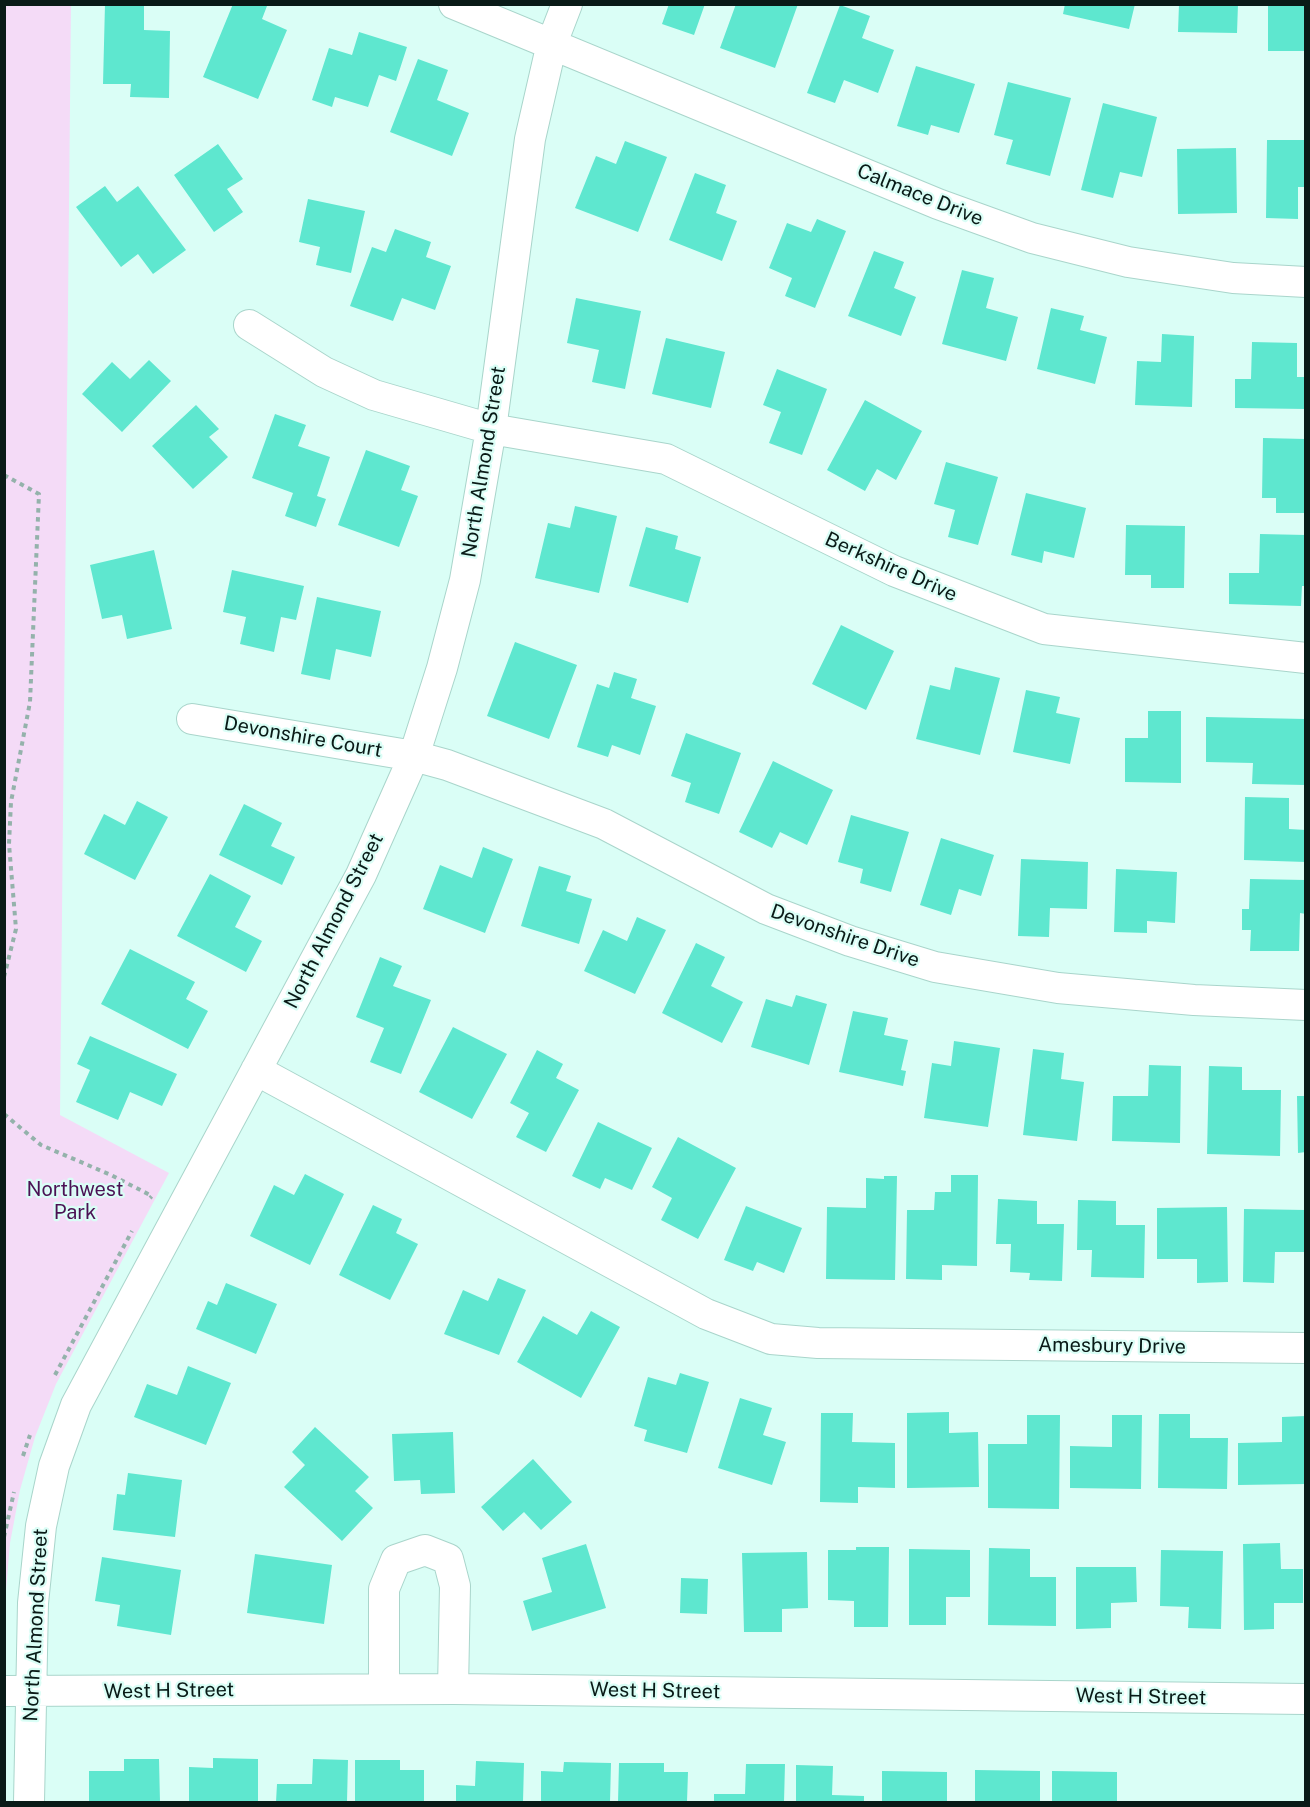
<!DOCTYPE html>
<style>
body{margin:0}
#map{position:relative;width:1310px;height:1807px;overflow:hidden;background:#dafef6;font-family:"Public Sans",sans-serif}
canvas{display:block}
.frame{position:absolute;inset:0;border:6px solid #091a17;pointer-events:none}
</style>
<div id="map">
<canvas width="1310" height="1807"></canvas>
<div class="frame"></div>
</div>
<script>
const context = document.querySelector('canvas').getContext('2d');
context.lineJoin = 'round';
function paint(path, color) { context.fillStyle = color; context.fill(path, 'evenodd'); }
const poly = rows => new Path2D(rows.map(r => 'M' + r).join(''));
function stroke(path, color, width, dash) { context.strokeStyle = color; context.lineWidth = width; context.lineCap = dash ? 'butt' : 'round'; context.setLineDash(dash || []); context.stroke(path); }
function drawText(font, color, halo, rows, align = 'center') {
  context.font = font + ' "Public Sans",sans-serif'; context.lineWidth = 4.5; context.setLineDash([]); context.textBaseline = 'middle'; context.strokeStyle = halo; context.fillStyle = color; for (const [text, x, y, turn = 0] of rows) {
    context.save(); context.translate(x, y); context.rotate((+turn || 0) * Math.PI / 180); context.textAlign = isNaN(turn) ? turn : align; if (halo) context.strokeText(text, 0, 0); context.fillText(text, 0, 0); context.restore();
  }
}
paint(poly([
 [71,4,60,1115,169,1173,56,1384,35,1437,20,1490,10,1543,5,1602,4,5]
]), '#f4dbf7');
paint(poly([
 [105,4,144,5,144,30,170,31,169,98,130,97,131,84,103,84],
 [233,4,267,6,262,19,287,30,258,99,203,77],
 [669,4,705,4,694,35,662,24],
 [736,4,798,4,775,68,720,48],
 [1065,4,1135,4,1129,29,1063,14],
 [1179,4,1238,4,1237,33,1178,32],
 [1268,4,1306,4,1306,51,1268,51],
 [840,5,870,16,862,38,894,50,878,93,844,80,835,103,807,93],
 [359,32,407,47,396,81,379,75,368,107,335,97,332,107,312,100,329,48,352,55],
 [418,59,448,70,437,100,469,113,452,156,390,132],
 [916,66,975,84,959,133,931,125,928,135,897,126],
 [1008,82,1071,98,1050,176,1006,164,1013,140,994,135],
 [1103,103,1157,117,1142,177,1120,172,1113,198,1081,190],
 [1267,140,1306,140,1306,187,1298,187,1298,219,1266,218],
 [625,141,667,157,638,232,575,208,596,156,616,164],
 [218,144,243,179,227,189,243,212,214,232,174,175],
 [1236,148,1237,213,1178,214,1177,149],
 [695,173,726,185,716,213,737,221,722,261,669,240],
 [105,186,117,202,138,186,186,250,153,274,138,254,121,267,76,207],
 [308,199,365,211,351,273,316,265,320,247,299,242],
 [817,219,846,231,815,308,785,296,792,278,769,268,787,223,811,232],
 [395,229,431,242,426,257,451,266,435,310,402,298,393,321,350,306,372,247,386,252],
 [874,251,904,262,894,288,916,297,901,336,848,316],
 [962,270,994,278,986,308,1018,317,1006,361,942,344],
 [576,298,641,311,625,389,592,382,599,350,567,343],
 [1051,308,1084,316,1080,330,1107,337,1095,384,1037,369],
 [1162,334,1194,336,1192,407,1135,405,1137,361,1161,362],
 [666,338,725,352,711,408,652,394],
 [1252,342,1297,343,1297,377,1306,377,1306,409,1235,408,1235,379,1251,379],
 [149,360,171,381,122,432,82,394,112,362,130,379],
 [777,369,827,389,802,455,769,443,781,412,763,405],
 [865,400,922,431,896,480,877,469,865,491,827,470],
 [196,405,219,429,209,437,228,457,193,489,152,446],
 [275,414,306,425,298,446,330,457,317,496,326,499,316,527,285,516,293,493,252,478],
 [1263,438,1306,439,1306,513,1276,513,1276,498,1262,498],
 [366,450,410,466,401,490,418,496,399,547,338,525],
 [946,462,998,477,978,545,948,537,955,510,934,504],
 [1026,493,1086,508,1074,558,1044,551,1042,563,1011,555],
 [575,506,617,516,599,593,535,578,548,523,570,528],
 [1126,525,1185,526,1184,588,1151,588,1151,575,1125,575],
 [646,527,678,536,675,549,701,557,688,603,629,586],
 [1260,534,1306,535,1306,586,1302,586,1301,606,1229,604,1229,573,1259,573],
 [154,550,172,629,127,639,122,615,102,619,90,565],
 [232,570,304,586,296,620,281,617,274,652,240,644,246,617,223,612],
 [317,597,381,611,371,657,336,649,330,680,301,674],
 [841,625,894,651,866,710,812,684],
 [515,642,577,665,549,739,487,716],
 [955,667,1000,678,980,755,916,739,930,685,950,690],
 [614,672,637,679,631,698,656,706,640,755,612,745,608,757,577,747,597,684,609,688],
 [1026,690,1060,697,1056,713,1080,718,1070,764,1013,752],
 [1148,711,1181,711,1181,783,1125,782,1125,738,1148,738],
 [1206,717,1306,719,1306,785,1252,784,1253,763,1206,762],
 [686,733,741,753,719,814,685,802,691,783,671,776],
 [773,761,833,790,807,845,780,832,772,848,739,832],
 [1245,797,1289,798,1289,829,1306,830,1306,862,1244,860],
 [137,801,168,817,135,880,84,854,104,814,125,825],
 [244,804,282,823,271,846,295,857,282,885,219,855],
 [851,815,909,832,891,892,860,883,863,869,838,862],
 [941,838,994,855,981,896,959,889,951,915,920,905],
 [483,847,513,859,485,933,423,909,440,865,472,878],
 [1021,859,1088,862,1087,909,1050,908,1049,937,1018,936],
 [539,866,571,876,566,891,592,899,579,944,521,926],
 [1116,869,1177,872,1175,923,1147,921,1147,933,1114,932],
 [210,874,251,896,235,927,262,941,246,972,177,936],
 [1250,879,1306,880,1306,914,1300,913,1299,951,1250,951,1251,930,1242,930,1242,909,1249,909],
 [637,917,666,930,635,994,584,971,603,930,627,941],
 [696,943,725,957,711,986,743,1002,722,1043,662,1013],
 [130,949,195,982,186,999,208,1011,188,1049,101,1004],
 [380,957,402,966,393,986,431,1000,401,1074,370,1062,384,1028,356,1017],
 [796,995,827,1004,809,1065,751,1047,766,999,792,1007],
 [853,1011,888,1018,884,1035,908,1040,901,1070,906,1071,903,1086,839,1072],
 [453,1027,507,1054,472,1119,419,1092],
 [90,1036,177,1074,162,1106,130,1092,118,1120,76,1102,90,1070,77,1064],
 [954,1041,1000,1048,988,1127,924,1118,932,1063,951,1066],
 [1033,1049,1064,1053,1061,1079,1084,1082,1077,1141,1023,1135],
 [537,1050,563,1064,556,1078,579,1090,546,1152,516,1137,529,1113,510,1103],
 [1149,1065,1181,1066,1180,1143,1112,1141,1113,1096,1148,1096],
 [1209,1066,1242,1067,1242,1090,1281,1090,1280,1156,1207,1154],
 [1297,1096,1306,1096,1306,1152,1298,1153],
 [598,1122,652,1148,632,1190,605,1178,600,1189,572,1176],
 [678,1137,736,1168,698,1239,661,1220,672,1198,652,1187],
 [305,1174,344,1194,310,1265,250,1236,274,1185,294,1195],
 [951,1175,978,1175,977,1266,942,1265,942,1280,906,1279,907,1210,934,1210,935,1192,951,1192],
 [884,1176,897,1176,895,1280,826,1279,827,1207,866,1208,866,1178,884,1179],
 [998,1199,1037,1201,1037,1224,1064,1224,1062,1281,1029,1280,1030,1273,1010,1272,1011,1244,996,1244],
 [1078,1200,1116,1201,1116,1225,1145,1225,1144,1278,1091,1277,1092,1250,1077,1250],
 [373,1205,402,1219,396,1233,418,1244,390,1300,339,1275],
 [746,1206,802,1228,784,1273,757,1262,753,1271,724,1260],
 [1227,1207,1228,1282,1197,1283,1197,1259,1157,1259,1157,1208],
 [1244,1209,1306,1210,1306,1252,1275,1252,1274,1283,1243,1282],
 [498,1278,526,1290,499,1355,444,1334,463,1290,488,1301],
 [226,1283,277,1304,256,1354,196,1329,208,1301,217,1305],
 [591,1311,620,1327,581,1398,517,1362,543,1316,577,1335],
 [188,1366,231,1383,206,1445,134,1417,147,1384,177,1395],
 [680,1373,709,1382,687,1453,644,1441,647,1430,634,1426,648,1377,676,1385],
 [740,1398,772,1408,763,1435,786,1442,772,1485,718,1468],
 [949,1412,949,1433,978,1432,979,1487,907,1488,907,1413],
 [821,1413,853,1413,852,1442,895,1443,895,1488,858,1487,858,1503,820,1502],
 [1159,1414,1190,1414,1190,1438,1228,1438,1227,1489,1158,1488],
 [1027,1415,1060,1415,1059,1509,988,1508,988,1444,1027,1444],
 [1112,1415,1142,1415,1141,1489,1070,1488,1070,1446,1112,1447],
 [1306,1416,1306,1484,1238,1485,1238,1443,1282,1442,1282,1417],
 [315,1427,369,1477,355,1491,373,1508,342,1541,284,1487,305,1465,292,1452],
 [453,1432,455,1493,421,1494,420,1480,394,1481,392,1434],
 [533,1459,572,1502,541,1530,524,1512,503,1531,481,1507],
 [128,1473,182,1480,175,1537,113,1530,117,1494,125,1495],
 [1280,1543,1281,1569,1303,1569,1303,1603,1274,1603,1274,1629,1244,1630,1243,1544],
 [586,1544,606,1608,532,1631,523,1601,552,1592,542,1558],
 [856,1547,889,1547,888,1627,854,1627,854,1601,828,1600,828,1550,856,1550],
 [989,1548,1030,1549,1030,1577,1056,1577,1056,1626,988,1625],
 [909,1549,970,1550,970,1597,946,1597,946,1625,909,1625],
 [1161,1550,1223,1551,1221,1629,1188,1628,1189,1607,1160,1606],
 [807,1552,808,1608,782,1609,782,1632,744,1632,742,1553],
 [255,1554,332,1565,324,1624,247,1613],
 [102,1557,181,1570,171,1635,117,1626,120,1605,95,1601],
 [1076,1567,1136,1567,1137,1602,1111,1603,1111,1628,1076,1629],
 [681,1578,708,1579,707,1614,680,1613],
 [213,1758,258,1759,258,1802,189,1802,189,1767,213,1768],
 [124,1759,159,1759,160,1802,89,1802,89,1771,124,1771],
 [313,1759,348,1760,347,1802,276,1802,277,1784,312,1784],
 [355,1760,400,1760,400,1770,424,1770,424,1802,355,1802],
 [476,1761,524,1763,523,1802,456,1802,456,1785,475,1786],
 [564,1762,611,1763,610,1802,541,1802,541,1771,563,1772],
 [619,1763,664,1763,664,1772,688,1772,687,1802,618,1802],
 [746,1764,785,1764,784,1802,714,1802,714,1794,745,1794],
 [796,1765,833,1766,832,1795,864,1796,864,1802,796,1802],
 [975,1770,1040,1771,1040,1802,975,1802],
 [882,1771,947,1772,947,1802,882,1802],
 [1052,1771,1117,1772,1117,1802,1052,1802]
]), '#5ee7cf');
const street = poly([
 [454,4,938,204,1032,238,1128,262,1233,278,1306,282],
 [249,325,324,372,374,395,491,429,666,459,894,571,1044,629,1306,658],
 [192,719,414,756,447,765,604,824,766,909,850,941,935,967,1058,988,1194,1000,1306,1005],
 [256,1070,706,1314,771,1339,818,1343,1306,1348],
 [384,1689,384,1589,396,1560,425,1550,448,1559,455,1586,453,1689],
 [4,1691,453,1689,1306,1699],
 [29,1802,33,1603,41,1526,54,1466,76,1405,361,875,414,756,442,668,465,580,491,429,530,139,552,43,567,4]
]);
stroke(street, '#a9d5cb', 32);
stroke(poly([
 [4,475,39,494,30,702,11,802,9,844,16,929,4,977],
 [4,1114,41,1145,111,1175,152,1196,150,1198],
 [55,1375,132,1231],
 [23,1456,30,1435],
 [4,1537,14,1492]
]), '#94b2ab', 4, [4.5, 4.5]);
stroke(street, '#fff', 30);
drawText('20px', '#091a17', '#dafef6', [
 ["Calmace Drive",920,195,22],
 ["North Almond Street",484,462,-81],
 ["Berkshire Drive",891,567,24],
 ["Devonshire Court",303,737,10],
 ["North Almond Street",334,921,-63],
 ["Devonshire Drive",845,936,19],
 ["Amesbury Drive",1112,1346,1],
 ["North Almond Street",36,1625,-87],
 ["West H Street",169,1691,-1],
 ["West H Street",655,1691,1],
 ["West H Street",1141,1697,1]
]);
drawText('20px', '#4b1154', '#dafef6', [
 ["Northwest",75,1190],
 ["Park",75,1213]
]);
</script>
